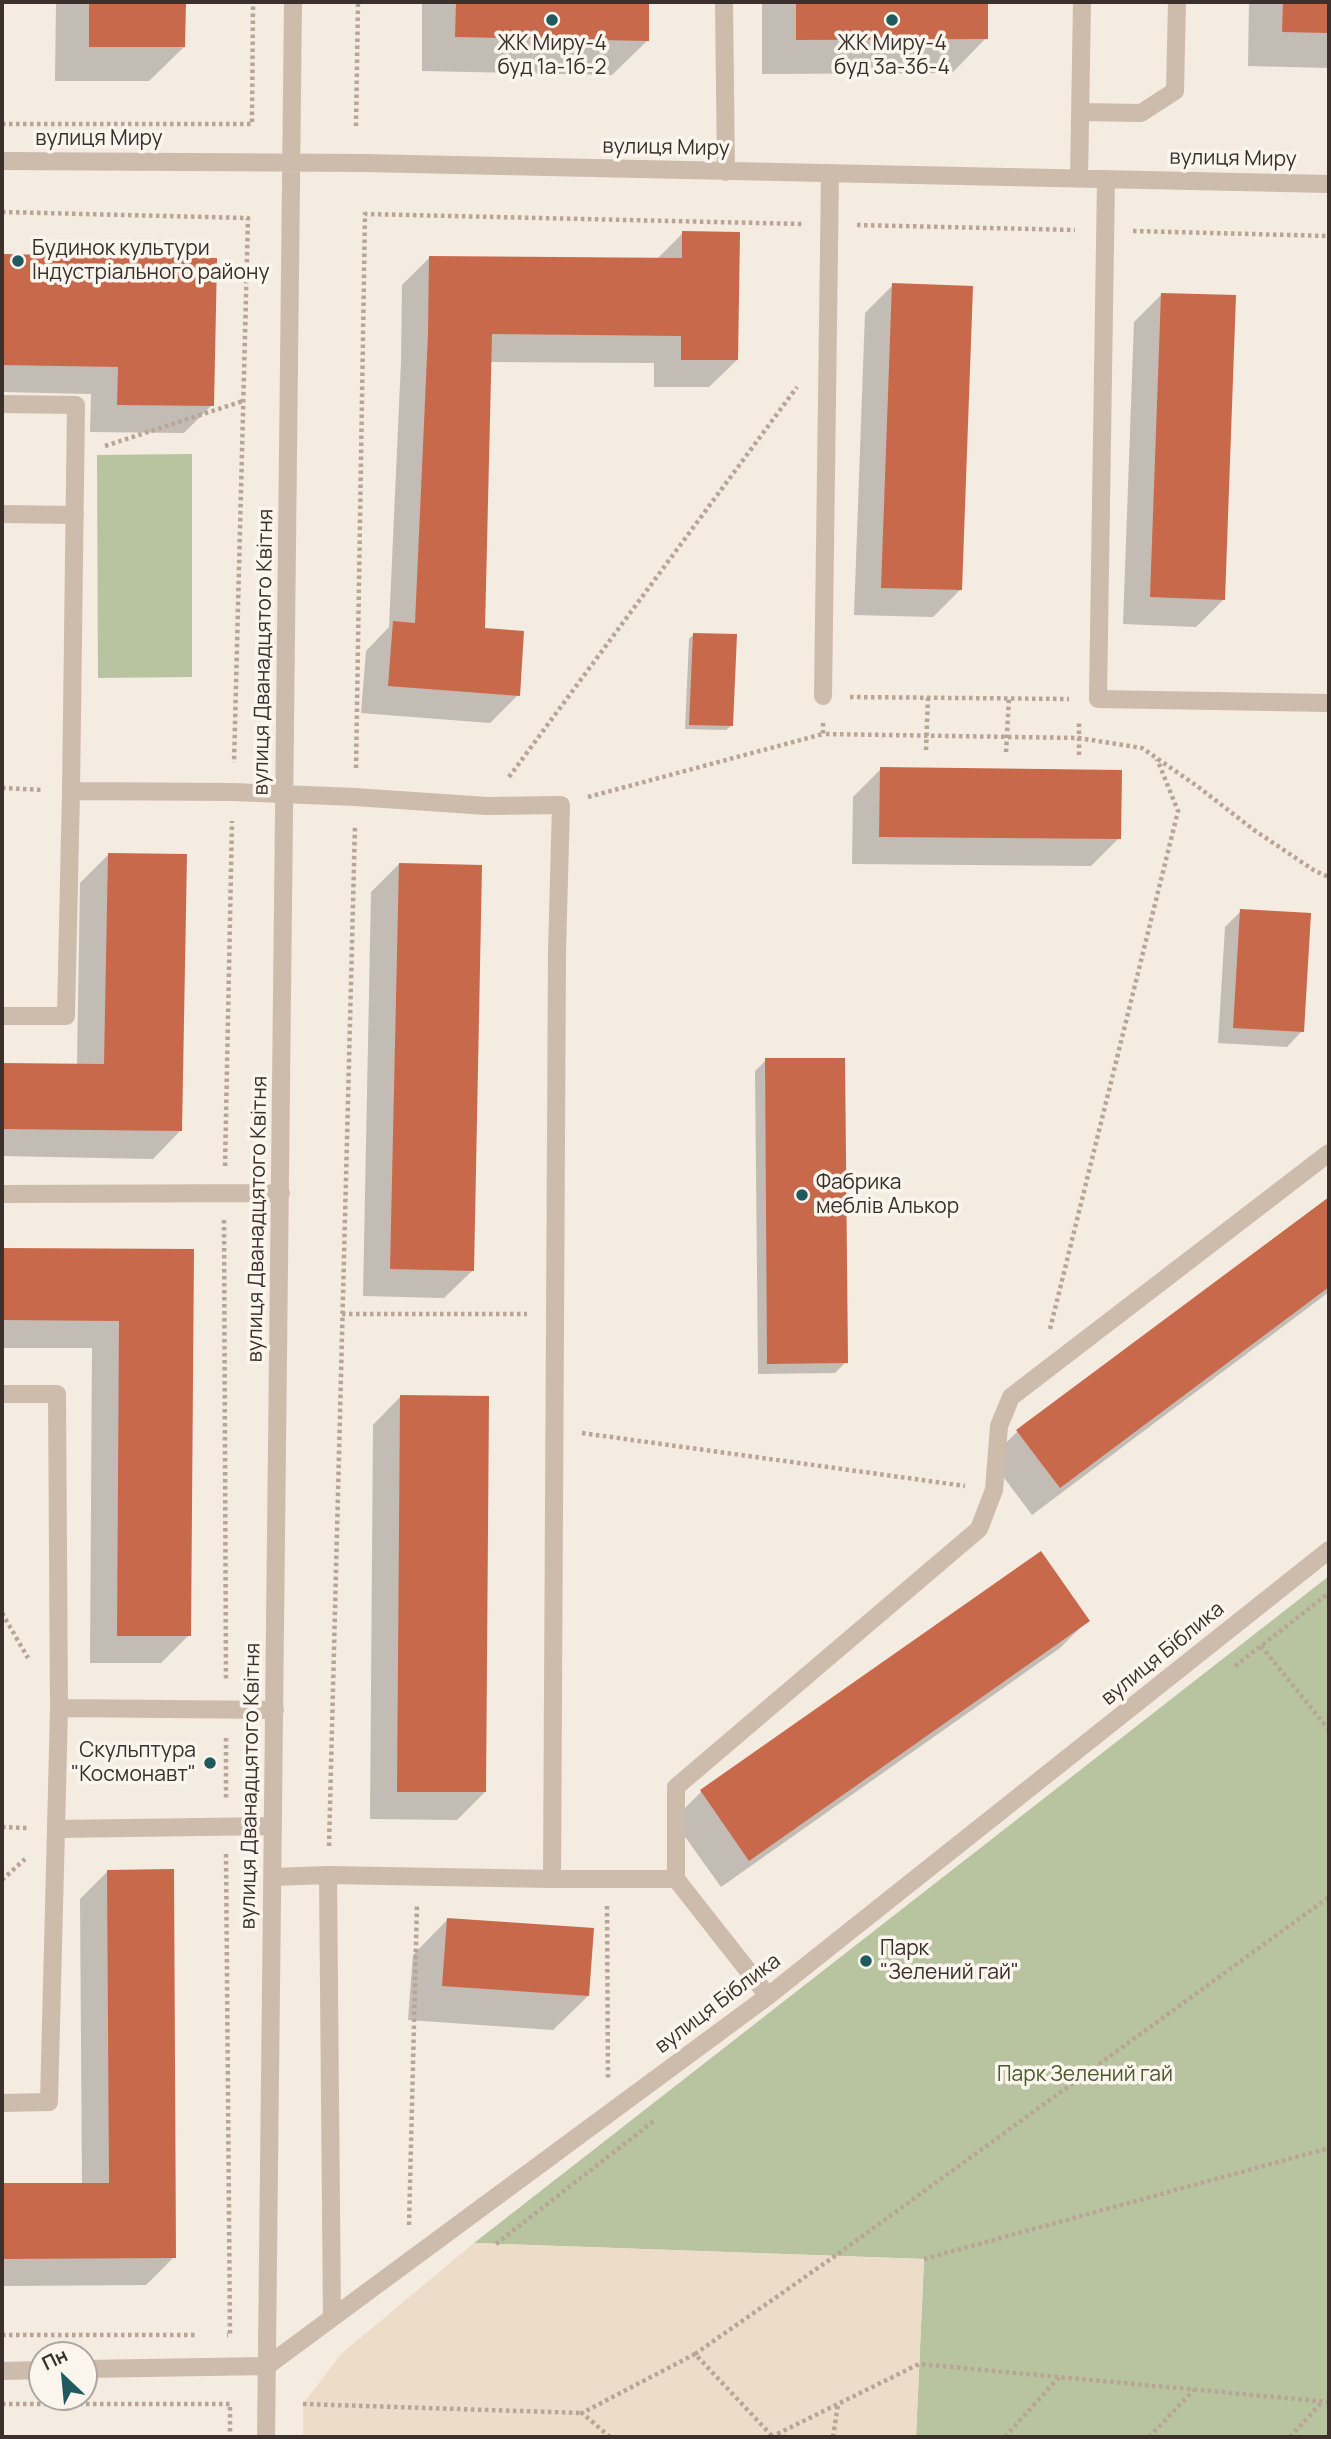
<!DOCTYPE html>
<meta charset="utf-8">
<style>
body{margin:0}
#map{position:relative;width:1331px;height:2439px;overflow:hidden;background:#f4ebe1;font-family:Manrope,sans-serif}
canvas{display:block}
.frame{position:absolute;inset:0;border:4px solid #3b302b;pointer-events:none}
.north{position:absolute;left:28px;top:2341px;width:70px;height:70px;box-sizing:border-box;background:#fbf5ee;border:2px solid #aea6a0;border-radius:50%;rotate:334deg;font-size:19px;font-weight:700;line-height:28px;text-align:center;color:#3b302b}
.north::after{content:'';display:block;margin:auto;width:24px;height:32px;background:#1f5a5e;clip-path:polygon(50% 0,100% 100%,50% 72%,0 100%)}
</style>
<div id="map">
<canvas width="1331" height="2439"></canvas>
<div class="frame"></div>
<div class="north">Пн</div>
</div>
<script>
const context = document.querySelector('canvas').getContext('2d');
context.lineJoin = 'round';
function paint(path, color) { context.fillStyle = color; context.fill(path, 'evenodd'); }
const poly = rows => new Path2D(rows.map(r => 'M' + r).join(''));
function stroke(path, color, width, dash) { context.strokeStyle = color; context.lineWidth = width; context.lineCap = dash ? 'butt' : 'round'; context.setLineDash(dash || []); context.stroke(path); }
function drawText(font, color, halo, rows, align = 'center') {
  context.font = font + ' Manrope,sans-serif'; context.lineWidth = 7; context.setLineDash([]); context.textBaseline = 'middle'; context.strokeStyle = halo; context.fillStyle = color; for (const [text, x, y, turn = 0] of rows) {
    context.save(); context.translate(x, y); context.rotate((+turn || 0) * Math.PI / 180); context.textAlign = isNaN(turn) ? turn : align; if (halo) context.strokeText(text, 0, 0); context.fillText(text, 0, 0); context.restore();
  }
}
paint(poly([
 [192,454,192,677,98,678,97,455],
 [1329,1576,1329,2437,916,2437,924,2259,474,2243]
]), '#b8c4a0');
paint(poly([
 [474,2243,924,2259,916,2437,303,2437,303,2404,341,2354]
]), '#ecdcc8');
paint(poly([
 [56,2,184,2,184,47,149,81,55,81],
 [422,2,648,2,647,41,612,75,422,71],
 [762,2,987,2,986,38,952,73,762,74],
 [1249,2,1329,2,1329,68,1248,66],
 [683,233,737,360,709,387,654,387,654,363,489,362,483,629,518,695,490,723,361,713,366,651,389,627,401,362,402,285,430,257,656,260],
 [2,256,215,260,212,405,184,433,90,432,91,394,2,392],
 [893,285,961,589,933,617,854,615,865,313],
 [1162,294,1224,599,1196,627,1123,624,1134,322],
 [694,634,731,726,726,730,685,729,689,639],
 [881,769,1119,838,1091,866,852,864,853,797],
 [108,855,180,1131,153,1159,2,1156,2,1064,77,1065,80,883],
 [399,864,472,1271,444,1298,363,1296,371,892],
 [1241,911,1302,1031,1287,1047,1218,1043,1225,927],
 [766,1060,846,1362,835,1373,758,1374,755,1071],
 [1329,1199,1329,1292,1032,1515,990,1459,1018,1431],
 [2,1250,192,1251,189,1635,161,1663,90,1663,92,1348,2,1348],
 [400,1397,485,1792,457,1820,370,1819,373,1425],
 [1041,1553,1088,1620,1060,1648,721,1887,673,1820,701,1792],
 [108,1871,174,2257,146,2285,2,2286,2,2185,82,2185,80,1899],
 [447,1920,588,1996,553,2030,408,2020,413,1955]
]), '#0003');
paint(poly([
 [89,2,186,2,185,47,89,47],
 [456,2,649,2,649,41,455,37],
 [796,2,988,2,988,39,796,40],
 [1283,2,1329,2,1329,33,1282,32],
 [682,231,740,232,738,360,681,360,681,336,492,334,485,628,524,631,520,696,388,686,393,621,415,623,428,334,429,256,682,258],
 [2,254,217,258,214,406,117,405,118,367,2,365],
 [892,283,973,286,962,590,881,588],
 [1161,293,1236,295,1225,600,1150,597],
 [693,633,737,634,733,726,689,725],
 [880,767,1122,770,1121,839,879,837],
 [108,853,187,854,182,1131,2,1129,2,1063,104,1064],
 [399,863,482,865,474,1271,390,1269],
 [1240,909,1311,913,1304,1032,1233,1028],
 [765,1058,845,1058,848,1363,767,1364],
 [1329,1197,1329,1287,1060,1488,1016,1430],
 [2,1248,194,1249,191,1636,117,1636,119,1321,2,1320],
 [400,1395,489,1396,486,1792,397,1792],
 [1041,1551,1090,1621,749,1861,700,1790],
 [174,1869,176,2258,2,2259,2,2183,109,2183,107,1870],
 [447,1918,594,1928,589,1996,442,1986]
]), '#c8694b');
stroke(poly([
 [2,124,252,124,253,2],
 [356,126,358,2],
 [2,212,248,218,234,763],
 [857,225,1075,230],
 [1133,231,1329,236],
 [105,446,243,401],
 [850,697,1069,699],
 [823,723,823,734,1079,738,1142,748,1197,786,1254,830,1315,871,1329,877],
 [926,750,928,697],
 [1006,752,1009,698],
 [1079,755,1079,721],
 [356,768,365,214,802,224],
 [509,777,797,387],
 [2,788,43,790],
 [588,797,823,734],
 [225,1166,232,821],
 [224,1220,226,1680],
 [342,1314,527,1314],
 [1050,1329,1178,811,1157,759],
 [582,1433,965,1486],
 [2,1613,28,1658],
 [1261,1646,1329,1730],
 [1235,1666,1329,1593],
 [226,1738,226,1799],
 [2,1827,27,1828],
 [329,1846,355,826],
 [226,1854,230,2335,227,2335],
 [2,1880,25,1859],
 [607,1906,608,2080],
 [409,2225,417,1905],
 [496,2244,655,2120],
 [924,2259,1329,2148],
 [2,2335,197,2335],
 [695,2354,835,2256,1329,1897],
 [2,2404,230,2404,230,2437],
 [303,2404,582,2413],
 [610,2437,582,2413,695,2354,773,2437],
 [771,2437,919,2364,1329,2402],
 [776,2437,789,2437],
 [833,2437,838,2404],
 [1005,2437,1059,2377],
 [1149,2437,1194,2390],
 [1290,2437,1322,2402]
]), '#b9a596', 4.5, [3.5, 3.5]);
stroke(poly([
 [724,2,726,172],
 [1081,112,1141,113,1175,91,1177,2],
 [2,161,364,163,1329,184],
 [1079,179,1082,2],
 [1106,179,1098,699,1329,703],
 [2,404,76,405,71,791],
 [2,514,75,515],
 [823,696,830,174],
 [2,1016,66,1016,71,791,233,792,355,797,487,806,561,805,557,952,552,1879,328,1875,273,1877],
 [2,1194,281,1193],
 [2,1394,57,1394,59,1708,275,1710],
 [59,1708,56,1829,273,1826],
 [328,1875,332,2318],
 [552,1879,676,1879,768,1996],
 [676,1879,676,1787,979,1529,994,1490,999,1426,1011,1397,1329,1153],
 [2,2103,49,2102,56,1829],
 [84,2369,267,2366,768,1996,1329,1550],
 [2,2371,42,2370],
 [266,2437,293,2]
]), '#cdbbac', 18);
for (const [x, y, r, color] of [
 [552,20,7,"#1f5a5e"],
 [892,20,7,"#1f5a5e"],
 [18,261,7,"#1f5a5e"],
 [802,1195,7,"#1f5a5e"],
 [210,1763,7,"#1f5a5e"],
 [866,1961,7,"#1f5a5e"]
]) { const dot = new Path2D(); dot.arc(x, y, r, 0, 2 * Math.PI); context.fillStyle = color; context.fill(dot); stroke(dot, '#fbf5ee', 2.5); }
drawText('21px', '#3b302b', '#fbf5ee', [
 ["ЖК Миру-4",552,44,"center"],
 ["буд 1а-1б-2",552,68,"center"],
 ["ЖК Миру-4",892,44,"center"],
 ["буд 3а-3б-4",892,68,"center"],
 ["Будинок культури",32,249],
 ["Індустріального району",32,273],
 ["Фабрика",816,1183],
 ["меблів Алькор",816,1207],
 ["Скульптура",196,1751,"right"],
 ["\"Космонавт\"",196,1775,"right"],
 ["Парк",880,1949],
 ["\"Зелений гай\"",880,1973]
], 'left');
drawText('21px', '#3b302b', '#fbf5ee', [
 ["вулиця Миру",99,139],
 ["вулиця Миру",666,148,1],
 ["вулиця Миру",1233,159,1],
 ["вулиця Дванадцятого Квітня",264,652,-89],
 ["вулиця Дванадцятого Квітня",258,1219,-89],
 ["вулиця Біблика",1163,1654,-39],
 ["вулиця Дванадцятого Квітня",251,1786,-89],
 ["вулиця Біблика",718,2004,-37]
]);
drawText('21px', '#4a5a2e', '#fbf5ee', [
 ["Парк Зелений гай",1085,2075]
]);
</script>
